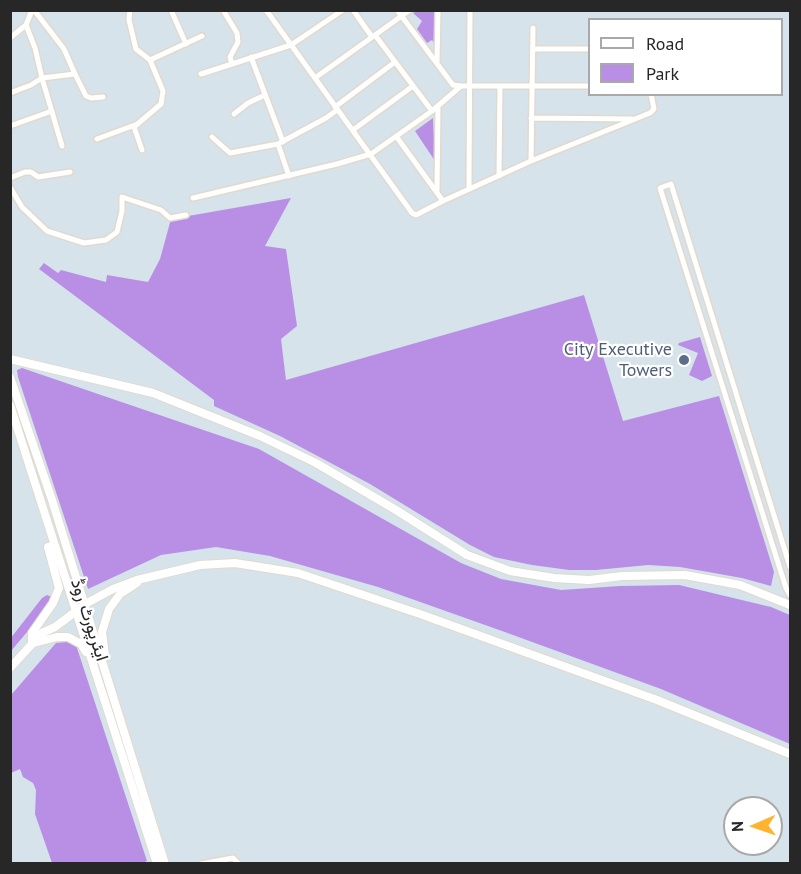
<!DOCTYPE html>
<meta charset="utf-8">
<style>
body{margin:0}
#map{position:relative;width:801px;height:874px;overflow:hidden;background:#d7e3eb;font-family:"PT Sans",sans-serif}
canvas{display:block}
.frame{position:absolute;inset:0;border:12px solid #272727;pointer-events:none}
.legend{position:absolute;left:588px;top:18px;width:195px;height:78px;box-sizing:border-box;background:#fff;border:2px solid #a9a9a9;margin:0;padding:8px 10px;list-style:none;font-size:18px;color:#272727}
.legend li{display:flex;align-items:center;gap:12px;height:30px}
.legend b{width:30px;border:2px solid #a9a9a9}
.north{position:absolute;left:723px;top:796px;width:60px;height:60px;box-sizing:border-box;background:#fff;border:2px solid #a9a9a9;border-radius:50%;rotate:268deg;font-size:16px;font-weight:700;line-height:24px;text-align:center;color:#272727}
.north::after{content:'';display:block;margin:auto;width:21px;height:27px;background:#ffb32f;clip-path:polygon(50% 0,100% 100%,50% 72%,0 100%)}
</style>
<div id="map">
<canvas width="801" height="874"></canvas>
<div class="frame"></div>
<ul class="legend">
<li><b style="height:8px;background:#fff"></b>Road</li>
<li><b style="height:16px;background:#b88fe5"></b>Park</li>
</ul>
<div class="north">N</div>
</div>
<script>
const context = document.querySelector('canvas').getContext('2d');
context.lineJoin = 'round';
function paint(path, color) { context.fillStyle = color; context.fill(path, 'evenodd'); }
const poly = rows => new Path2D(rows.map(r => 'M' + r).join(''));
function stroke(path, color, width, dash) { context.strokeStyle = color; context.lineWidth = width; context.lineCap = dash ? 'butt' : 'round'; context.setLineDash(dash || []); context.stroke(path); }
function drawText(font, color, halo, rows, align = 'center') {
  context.font = font + ' "PT Sans",Vazirmatn,sans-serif'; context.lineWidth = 4.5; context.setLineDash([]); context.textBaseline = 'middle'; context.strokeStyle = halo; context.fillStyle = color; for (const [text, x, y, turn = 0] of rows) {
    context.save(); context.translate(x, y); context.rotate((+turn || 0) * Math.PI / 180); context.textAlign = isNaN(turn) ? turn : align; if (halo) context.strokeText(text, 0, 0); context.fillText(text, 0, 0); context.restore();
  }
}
paint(poly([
 [417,11,435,11,436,46,432,40,427,43,417,29,422,21,413,13],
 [433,118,435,161,415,131],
 [291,198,265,246,286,249,297,326,281,339,286,380,584,295,623,421,719,396,774,572,771,586,742,578,680,567,648,565,596,570,569,570,532,565,494,557,470,545,370,484,280,436,214,406,214,400,39,269,44,263,58,273,61,270,106,282,107,275,148,282,160,259,171,219],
 [700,337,712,376,702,381,689,375,698,353,678,345,679,343],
 [22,368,259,449,461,563,501,579,561,590,620,586,679,585,771,607,790,615,790,744,661,689,502,631,378,587,270,556,216,547,161,555,88,589,18,377,17,370],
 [47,595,52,597,33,625,11,651,10,639,42,598],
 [67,642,76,645,147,861,141,864,52,863,35,814,36,790,33,783,23,777,20,769,11,773,11,695,56,643]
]), '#b88fe5');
const minor = poly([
 [34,10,64,49,75,74,42,78,62,146],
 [130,10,129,20,136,49,150,60,163,91,161,104,134,127,142,150],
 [171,10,186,44],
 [223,10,237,33,238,42,230,57,232,64],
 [266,10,412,213,416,215,443,201,531,161,533,28],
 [353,10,372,37],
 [397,10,453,85,461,86],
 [375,35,432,111],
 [10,38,26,25,32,10],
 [533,49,590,49],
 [251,57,283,142],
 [150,60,202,36],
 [437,63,438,10],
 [75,74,86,96,91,98,103,97],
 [201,74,291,45,343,10],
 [315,78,410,10],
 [10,93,31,85,42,78,35,48,26,25],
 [335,107,395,62],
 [234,114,248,103,265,95],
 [531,118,632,119],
 [10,126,52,111],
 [353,130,413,86],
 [396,136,443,201],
 [212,137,230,153,278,144,326,118,337,110],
 [97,139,135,125],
 [278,144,289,176],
 [531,161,650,113,654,109,651,94],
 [499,176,500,86],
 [10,178,25,172,31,172,38,177,70,172],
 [10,187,22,207,47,231,84,243,106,240,117,232,122,211,122,197,161,210,170,218,186,215],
 [469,189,470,10],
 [437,191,438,107],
 [193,198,337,164,371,154,432,111,461,86,590,86],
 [790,567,671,184,660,188,786,588,790,595],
 [201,864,233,858,239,864]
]);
const secondary = poly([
 [10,359,153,393,260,436,316,463,396,510,467,555,510,571,554,578,589,580,622,576,685,575,740,585,790,605],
 [10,377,52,500,165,864],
 [10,405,157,864],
 [32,643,32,633,53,603,59,588,48,547,55,545],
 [34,643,57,637,68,637,81,644,86,652],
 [105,656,102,632,109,609,120,594,137,583],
 [10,668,42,633,55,627,87,603,113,589,137,580,200,565,235,563,298,573,420,614,657,700,790,754]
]);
stroke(minor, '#e1d9cc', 8);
stroke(secondary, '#e1d9cc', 10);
stroke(minor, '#fff', 5);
stroke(secondary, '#fff', 8);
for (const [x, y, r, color] of [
 [684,360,6,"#5c6f8a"]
]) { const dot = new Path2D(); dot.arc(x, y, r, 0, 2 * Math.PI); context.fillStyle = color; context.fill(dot); stroke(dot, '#fff', 2); }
drawText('18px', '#4e5e75', '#fff', [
 ["City Executive",672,350],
 ["Towers",672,371]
], 'right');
drawText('18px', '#272727', '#fff', [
 ["ایئرپورٹ روڈ",89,620,72]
]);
</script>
